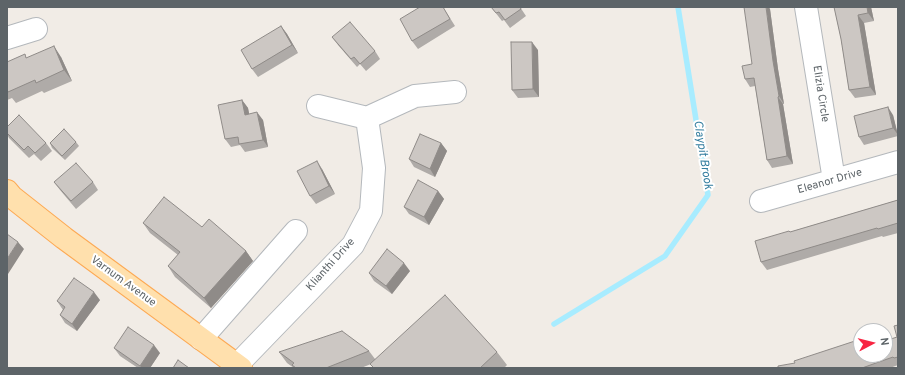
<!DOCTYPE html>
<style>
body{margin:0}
#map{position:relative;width:905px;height:375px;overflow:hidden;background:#f1ece6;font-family:Overpass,sans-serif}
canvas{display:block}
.frame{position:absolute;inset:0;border:8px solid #5d6468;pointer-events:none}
.north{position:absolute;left:853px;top:323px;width:40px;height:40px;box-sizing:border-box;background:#fff;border:1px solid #bec1c3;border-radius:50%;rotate:83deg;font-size:11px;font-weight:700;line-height:16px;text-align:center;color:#5d6468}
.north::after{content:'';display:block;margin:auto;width:14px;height:18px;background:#f82542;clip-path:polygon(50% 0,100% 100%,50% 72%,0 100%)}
</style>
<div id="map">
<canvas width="905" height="375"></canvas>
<div class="frame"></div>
<div class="north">N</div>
</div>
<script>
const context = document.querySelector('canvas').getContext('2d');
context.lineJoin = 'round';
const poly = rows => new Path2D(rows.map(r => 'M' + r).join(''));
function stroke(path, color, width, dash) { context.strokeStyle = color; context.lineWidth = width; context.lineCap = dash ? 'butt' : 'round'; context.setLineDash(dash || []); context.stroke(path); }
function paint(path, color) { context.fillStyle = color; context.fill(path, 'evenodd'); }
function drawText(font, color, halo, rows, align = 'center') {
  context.font = font + ' Overpass,sans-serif'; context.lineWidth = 4; context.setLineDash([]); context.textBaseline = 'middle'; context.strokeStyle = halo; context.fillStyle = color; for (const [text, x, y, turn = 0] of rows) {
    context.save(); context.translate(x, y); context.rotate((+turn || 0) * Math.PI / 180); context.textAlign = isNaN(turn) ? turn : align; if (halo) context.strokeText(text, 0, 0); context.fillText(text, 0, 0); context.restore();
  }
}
stroke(poly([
 [554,324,665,256,708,195,678,7]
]), '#a8ecff', 5.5);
const minor = poly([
 [806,7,834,180],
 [7,38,36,29],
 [318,106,367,118,415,96,455,92],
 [761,201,898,162],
 [201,339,296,231],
 [237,365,353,245,371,211,374,168,367,118]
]);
const major = poly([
 [7,191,12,197,64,238,241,368]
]);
stroke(minor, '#b4b8bc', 24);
stroke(major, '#fda953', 24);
stroke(minor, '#fff', 22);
stroke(major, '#ffe0ad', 22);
paint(poly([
 [420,7,443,7,455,26,418,49,412,41],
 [491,7,520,7,526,16,510,28,504,20,502,21],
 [834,7,871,7,874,21,864,23,876,95,855,98,849,90,841,39],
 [770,9,778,69,784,104,783,104,793,164,772,168,767,160,755,86,750,87,745,79,752,64],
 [281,26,287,34,298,53,258,77,252,69],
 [332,37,375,51,380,59,366,71,360,64,357,67,338,45],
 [538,50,539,97,518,98,512,90],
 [61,57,72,81,44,93,42,91,16,103,12,98,7,100,7,62,27,58],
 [242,100,248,108,249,114,263,120,268,147,245,152,240,145,231,147,225,139],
 [893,115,898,136,864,145,859,137],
 [7,127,46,143,52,151,41,161,34,154,29,158,9,138,7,134],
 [76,142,79,146,65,160,52,148,50,143],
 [441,143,447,151,435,177,414,167,409,159],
 [322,169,335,194,316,204,310,196],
 [54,182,93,182,98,190,76,209,60,190],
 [438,191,444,199,429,225,409,214,404,207],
 [898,200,898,233,883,237,882,236,767,270,761,262,789,231,790,232],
 [143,223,202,227,246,251,253,261,211,308,175,277,168,266,178,255,150,233],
 [410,271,392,294,374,281,369,273],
 [100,300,77,331,65,323,60,315,63,310,57,301],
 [898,325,898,365,890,368,778,368,795,363,861,355,897,337],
 [114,348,160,353,150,368,138,368,120,356],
 [369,351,375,359,497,352,507,365,504,368,373,368,371,364,361,368,294,368,287,363,279,352]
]), '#afaba8');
paint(poly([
 [766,7,769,7,770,9,778,69,784,104,779,96,773,61],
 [867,7,871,7,874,21,868,13],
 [858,15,864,23,876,95,870,87],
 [281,26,287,34,298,53,292,45],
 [532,42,538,50,539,97,533,89],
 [54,46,61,57,72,81,64,70],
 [778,97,783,104,793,164,787,156],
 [242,100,248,108,251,123,245,115],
 [888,107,893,115,898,135,893,128],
 [257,112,263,120,268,147,263,140],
 [441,143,447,151,435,177,430,169],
 [317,161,322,169,335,194,329,186],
 [438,191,444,199,429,225,424,217],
 [18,242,24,249,8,274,7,273,7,259],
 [246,251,253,261,211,308,204,298],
 [404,263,410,271,392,294,386,286],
 [94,292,100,300,77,331,72,324],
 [154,345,160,353,150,368,142,368,140,366]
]), '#8f8b88');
const building = poly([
 [420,7,443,7,450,19,412,41,400,19,420,7],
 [491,7,520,7,521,9,505,20,499,12,496,13,491,7],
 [744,7,766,7,773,61,779,96,778,97,787,156,767,160,754,78,745,79,742,66,752,64,744,7],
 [834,7,867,7,868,13,858,15,870,87,849,90,841,39,834,7],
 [350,22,375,51,360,64,354,57,351,59,332,37,350,22],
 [281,26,292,45,252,69,241,50,281,26],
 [511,42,532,42,533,89,512,90,511,42],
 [54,46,64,70,36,83,35,80,8,92,7,90,7,62,25,54,26,58,54,46],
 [242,100,245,115,257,112,263,140,239,144,238,137,225,139,218,105,242,100],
 [888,107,893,128,859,137,854,116,888,107],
 [19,115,46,143,35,153,28,146,24,150,7,133,7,127,19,115],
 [64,129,76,142,62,156,50,143,64,129],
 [420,134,441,143,430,169,409,159,420,134],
 [317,161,329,186,310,196,297,171,317,161],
 [76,163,93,182,71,201,54,182,76,163],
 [418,180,438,191,424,217,404,207,418,180],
 [164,197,202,227,209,219,246,251,204,298,168,266,180,252,143,223,164,197],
 [898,200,898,223,878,229,877,228,761,262,755,241,789,231,790,232,898,200],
 [7,234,18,242,7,259,7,234],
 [387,249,404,263,386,286,369,273,387,249],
 [74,278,94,292,72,324,60,315,65,307,57,301,74,278],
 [445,295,497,352,480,368,374,368,370,364,445,295],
 [898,325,898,357,894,358,893,357,862,368,778,368,778,366,795,363,794,361,861,339,861,355,885,355,885,341,897,337,894,326,898,325],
 [128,327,154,345,140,366,114,348,128,327],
 [342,331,369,351,326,368,296,368,292,365,294,363,279,352,342,331],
 [178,360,189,368,173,368,178,360]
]);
paint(building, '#ccc7c3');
stroke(building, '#8f8b88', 1);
drawText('11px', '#5d6468', '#fff', [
 ["Elizia Circle",820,94,81],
 ["Eleanor Drive",830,182,-16],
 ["Klianthi Drive",331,265,-48],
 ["Varnum Avenue",123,282,36]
]);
drawText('italic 12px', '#347e9f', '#fff', [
 ["Claypit Brook",702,155,81]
]);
</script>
